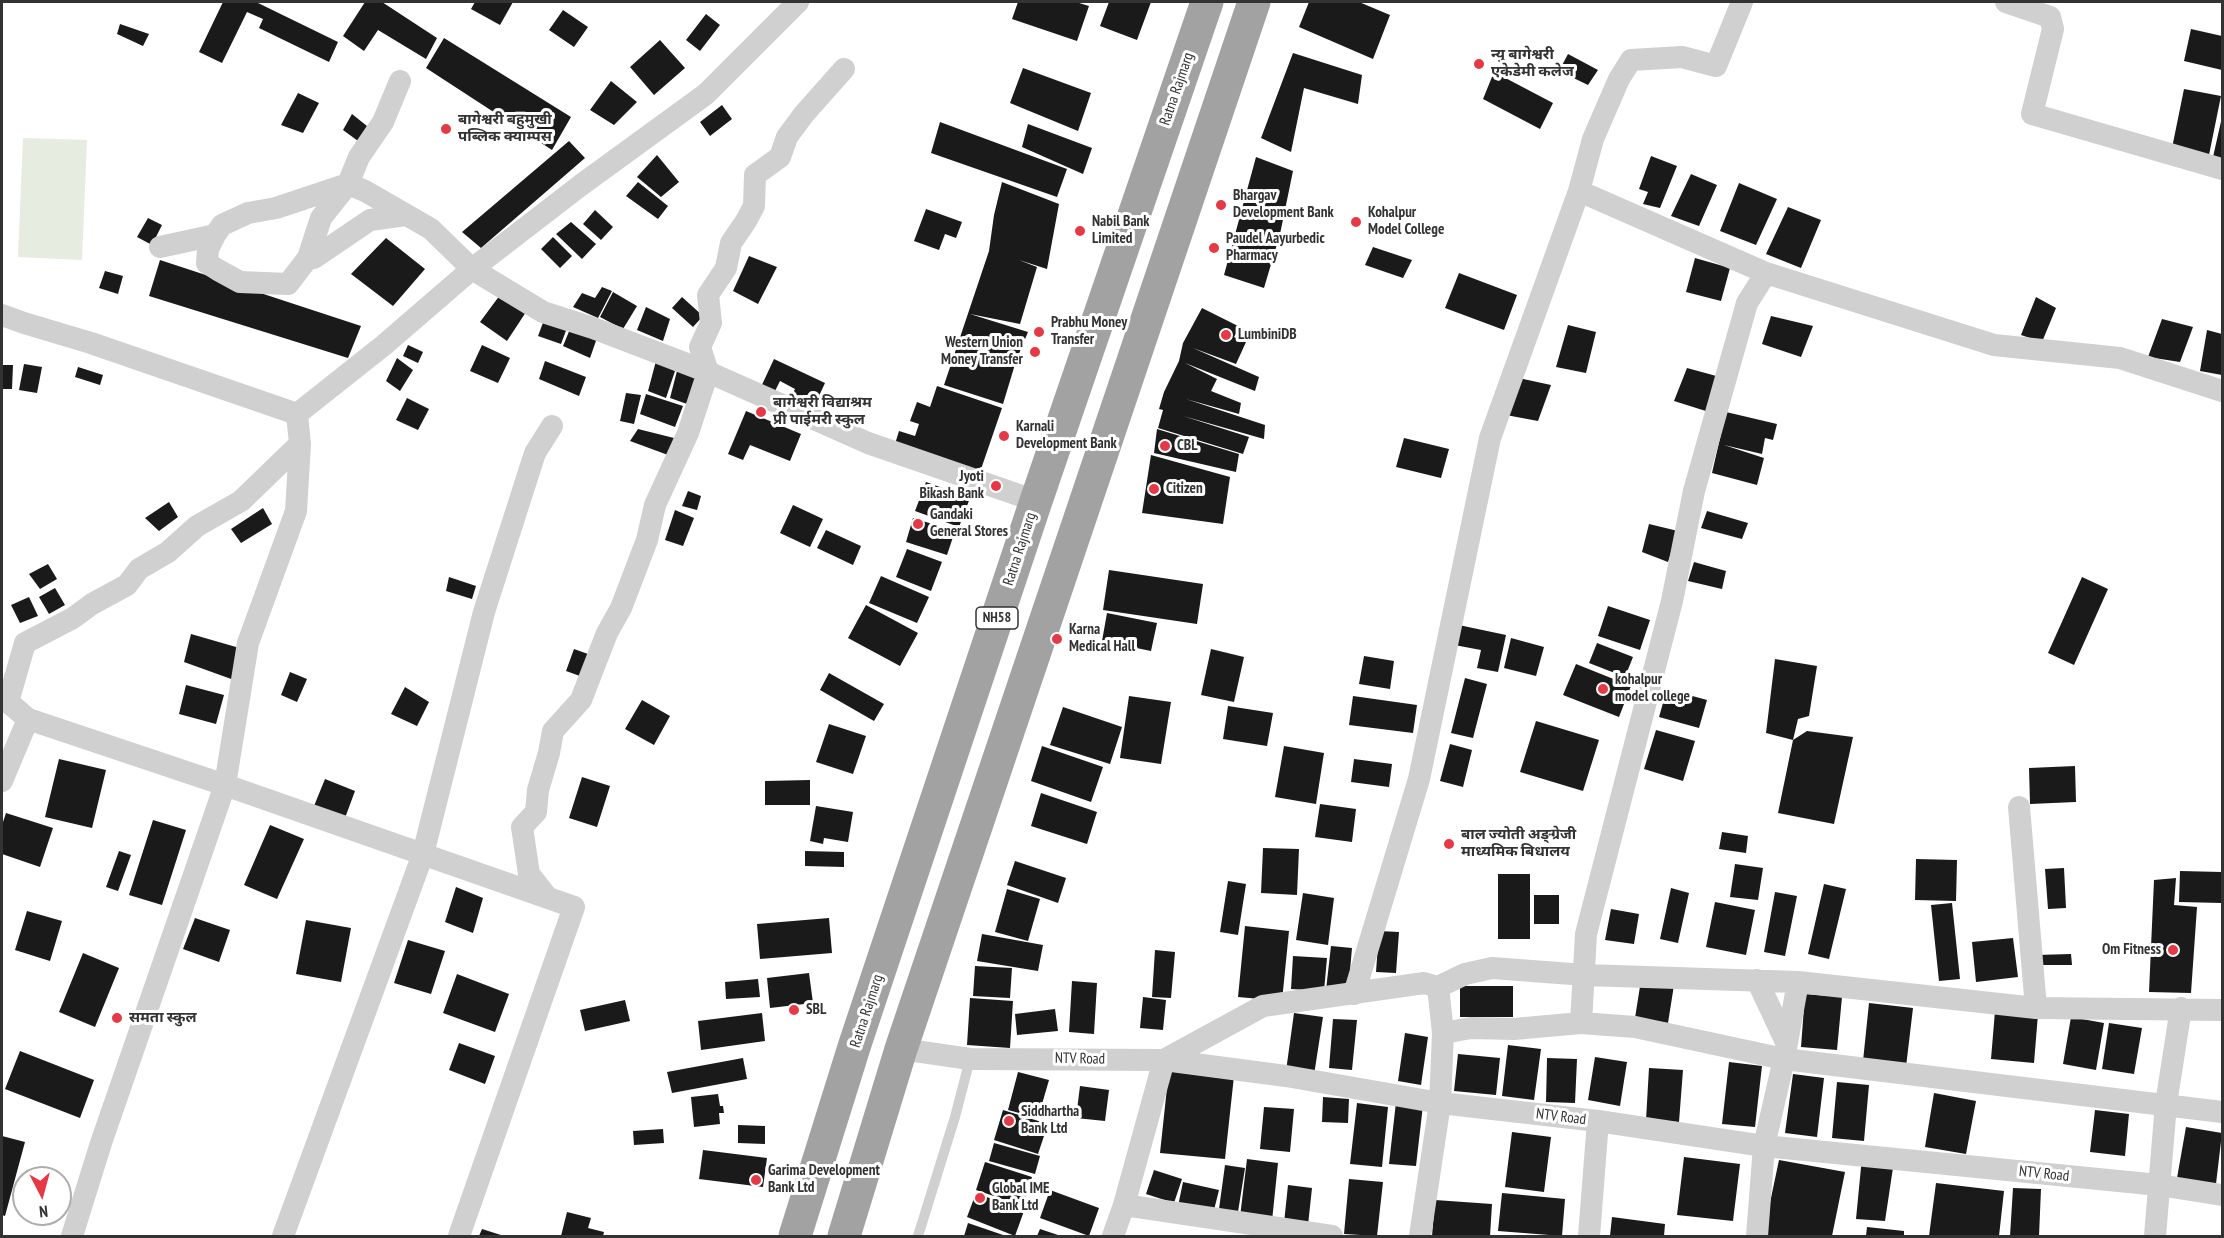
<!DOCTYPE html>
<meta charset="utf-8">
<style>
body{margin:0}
#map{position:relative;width:2224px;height:1238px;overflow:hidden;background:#fff;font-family:"PT Sans Narrow",sans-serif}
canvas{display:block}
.frame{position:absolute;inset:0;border:3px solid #333;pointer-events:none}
.north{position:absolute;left:12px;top:1166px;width:60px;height:60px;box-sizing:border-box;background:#fff;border:2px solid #adadad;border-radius:50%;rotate:174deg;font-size:16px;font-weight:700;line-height:24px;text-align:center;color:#333}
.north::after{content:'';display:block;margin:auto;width:21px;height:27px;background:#e63946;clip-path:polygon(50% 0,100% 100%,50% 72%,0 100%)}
</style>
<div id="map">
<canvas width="2224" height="1238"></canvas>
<div class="frame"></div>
<div class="north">N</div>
</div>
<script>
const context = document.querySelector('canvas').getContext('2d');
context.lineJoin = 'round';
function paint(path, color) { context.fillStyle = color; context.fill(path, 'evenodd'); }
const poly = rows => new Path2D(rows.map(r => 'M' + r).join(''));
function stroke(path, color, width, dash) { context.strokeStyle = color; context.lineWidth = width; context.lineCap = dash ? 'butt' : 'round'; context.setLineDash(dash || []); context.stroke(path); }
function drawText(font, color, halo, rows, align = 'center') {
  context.font = font + ' "PT Sans Narrow","Noto Sans Devanagari",sans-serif'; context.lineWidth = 6; context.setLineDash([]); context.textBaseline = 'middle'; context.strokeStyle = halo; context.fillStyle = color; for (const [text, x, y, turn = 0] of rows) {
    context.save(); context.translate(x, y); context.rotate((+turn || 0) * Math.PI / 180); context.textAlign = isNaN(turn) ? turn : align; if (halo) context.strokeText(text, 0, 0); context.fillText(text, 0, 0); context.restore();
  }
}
paint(poly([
 [23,138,87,140,82,260,18,257]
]), '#e6ecdf');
paint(poly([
 [223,2,256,2,338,42,329,62,259,28,263,19,247,12,222,63,199,52],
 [365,2,382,2,437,38,426,59,378,30,364,51,343,36],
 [475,2,513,2,500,25,471,9],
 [1018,2,1076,2,1089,6,1077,41,1012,19],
 [1109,2,1151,2,1137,40,1100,26],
 [1309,2,1359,2,1390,15,1373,59,1299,27],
 [563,10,588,27,574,47,549,30],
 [706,14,720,25,700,51,686,40],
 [120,24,149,34,143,46,117,34],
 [2191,29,2222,36,2222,70,2184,61],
 [444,38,571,117,552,150,426,68],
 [660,40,685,68,654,95,630,67],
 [1293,53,1362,75,1358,104,1304,88,1291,152,1261,138],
 [1568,54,1598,70,1588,85,1559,71],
 [1023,68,1091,93,1078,131,1010,103],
 [1494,72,1553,103,1540,129,1483,99],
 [611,81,637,102,614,125,590,110],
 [2184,89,2221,96,2209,155,2172,148],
 [298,93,319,103,303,133,281,125],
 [722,105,732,119,710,136,700,122],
 [352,114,367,126,358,141,343,130],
 [2222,117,2222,159,2213,157],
 [940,122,1067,169,1057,197,931,153],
 [1028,124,1092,148,1083,174,1022,147],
 [569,141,585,158,481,248,462,232],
 [657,155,679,182,661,197,637,177],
 [1651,156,1677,166,1660,208,1643,204,1648,192,1639,189],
 [1256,157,1293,171,1280,234,1264,288,1224,275],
 [1691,174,1717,185,1699,226,1671,216],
 [638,182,668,206,658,219,626,196],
 [1002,182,1059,204,1047,269,1019,260,1037,267,1020,324,970,314,1028,332,1016,361,1003,404,944,385,989,251,994,215],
 [1739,183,1777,199,1756,245,1720,231],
 [1788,207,1821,220,1801,268,1766,254],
 [926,209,962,222,956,238,945,234,939,250,914,241],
 [595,210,613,227,601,240,583,224],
 [148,218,162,225,152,245,137,237],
 [571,222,596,244,582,259,556,234],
 [553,237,572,256,560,268,541,249],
 [386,238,425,269,393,306,351,274],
 [1373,247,1412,260,1403,278,1365,265],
 [749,256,777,267,758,304,733,291],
 [1695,258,1730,268,1721,301,1686,292],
 [160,260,361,326,348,358,149,296],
 [105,271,123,276,118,294,99,288],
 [1459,273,1517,295,1504,330,1445,308],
 [602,287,612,291,598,318,573,307,582,293,595,298],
 [613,292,637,306,623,329,600,317],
 [500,295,526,312,507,341,480,322],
 [682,297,703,316,693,327,672,308],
 [2036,297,2056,308,2042,342,2021,335],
 [646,307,670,319,663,341,637,330],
 [1202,308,1240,327,1234,337,1246,342,1236,364,1193,348,1259,377,1255,391,1185,363,1217,379,1211,391,1241,403,1239,414,1186,399,1265,425,1264,439,1183,416,1249,437,1243,454,1158,428,1163,410,1159,409,1164,392,1179,361,1183,343],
 [1771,316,1813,326,1801,357,1762,344],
 [2162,319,2193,327,2180,362,2148,357],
 [544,320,567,328,561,344,538,336],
 [1568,325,1596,332,1586,373,1556,367],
 [570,329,597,338,590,358,563,346],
 [2207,330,2222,334,2222,375,2200,371],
 [408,345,423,352,418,363,403,356],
 [482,345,510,358,498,383,470,371],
 [397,358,413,370,400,391,386,381],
 [774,359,825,383,812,411,789,401,795,389,780,381,773,395,760,389],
 [545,361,586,377,579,396,539,379],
 [656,361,675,371,666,398,648,391],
 [24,364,42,367,37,393,19,390],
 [2,365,13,365,12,389,2,389],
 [78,367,103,375,100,385,75,377],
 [1687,368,1720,377,1709,412,1674,401],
 [677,371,700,377,690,405,670,398],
 [1514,377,1551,385,1538,421,1506,415],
 [937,386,1002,408,979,475,894,447,899,431,915,436,919,424,910,421,917,402,930,407],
 [626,393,641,395,634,424,620,421],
 [646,394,683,406,675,427,640,414],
 [407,398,429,409,418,430,396,420],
 [746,411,801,434,790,461,750,445,743,460,728,454],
 [1726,412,1777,424,1773,440,1765,438,1762,454,1724,445,1764,458,1757,485,1712,473],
 [638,429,674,438,668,455,630,441],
 [1157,429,1239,454,1236,472,1154,453],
 [1404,438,1449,449,1441,478,1396,467],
 [1151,455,1230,477,1223,524,1142,513],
 [926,482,970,498,959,527,915,511],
 [688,491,701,496,697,510,682,506],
 [169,502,178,517,159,531,145,518],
 [793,505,823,519,810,547,780,533],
 [263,508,272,524,241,543,231,529],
 [675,510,694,518,683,546,665,540],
 [1707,511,1748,523,1742,539,1701,528],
 [913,518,955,531,947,555,906,542],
 [1649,524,1678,531,1668,562,1642,552],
 [826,530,861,546,853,565,817,548],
 [907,549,942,562,931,591,896,577],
 [1694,562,1726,571,1722,589,1688,581],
 [48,564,57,579,40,589,29,574],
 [1109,570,1203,584,1197,624,1103,610],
 [881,576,929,597,917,623,869,603],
 [449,577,476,586,472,599,446,591],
 [2082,577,2108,589,2074,665,2048,653],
 [55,588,65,605,49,614,39,597],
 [29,597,38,616,20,623,11,605],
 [866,605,918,633,900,666,848,638],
 [1608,606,1650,620,1640,650,1598,636],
 [1107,613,1157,623,1151,651,1102,641],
 [1454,624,1506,635,1498,672,1477,668,1481,650,1449,644],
 [191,634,243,649,234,680,184,662],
 [1511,638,1544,647,1536,676,1504,668],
 [1597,643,1633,657,1625,677,1589,663],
 [574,649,588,654,580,676,566,671],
 [1211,649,1244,657,1234,702,1201,695],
 [1364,656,1394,661,1390,689,1359,684],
 [1775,659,1817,666,1809,716,1798,719,1793,740,1766,733],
 [1576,664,1631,686,1619,717,1563,695],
 [290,672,307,679,297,702,281,695],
 [829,673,884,704,874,721,820,690],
 [1465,678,1487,684,1473,738,1451,733],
 [186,685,224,695,216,724,179,714],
 [405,687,429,702,417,726,391,714],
 [1667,689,1707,700,1699,728,1659,717],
 [1129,696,1171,702,1161,764,1120,758],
 [1353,696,1417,705,1413,733,1349,725],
 [642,700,670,716,654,745,625,729],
 [1228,706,1273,713,1267,746,1223,739],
 [1063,707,1122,727,1110,764,1050,745],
 [1536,721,1599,740,1583,791,1520,772],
 [829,724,866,736,853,774,816,762],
 [1656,730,1695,741,1683,781,1644,769],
 [1807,731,1853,737,1834,824,1778,813,1793,740],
 [1450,744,1472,750,1463,787,1440,781],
 [1042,746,1103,767,1091,802,1031,781],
 [1284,746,1324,753,1316,804,1275,797],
 [59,759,106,770,92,828,45,817],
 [1354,759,1392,764,1389,787,1351,782],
 [2075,766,2076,802,2030,804,2029,768],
 [582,777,610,786,597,827,569,818],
 [325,779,355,791,345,818,314,806],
 [810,780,810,805,765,805,765,781],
 [1041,793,1097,812,1087,844,1031,826],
 [1320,804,1356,809,1352,842,1315,837],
 [816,806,853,812,848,842,824,838,823,844,810,841],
 [6,813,53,828,40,867,2,854,2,825],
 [153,820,186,830,162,905,129,895],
 [270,825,304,839,277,899,244,885],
 [1722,832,1748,836,1746,853,1719,849],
 [1263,848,1299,849,1297,895,1261,893],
 [119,851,131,855,118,891,106,887],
 [805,851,844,852,844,867,805,866],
 [1916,859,1957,860,1956,901,1915,900],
 [1015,861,1066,878,1058,903,1007,885],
 [1735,864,1763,868,1758,900,1730,897],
 [2064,868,2066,908,2048,909,2045,869],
 [2180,871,2222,872,2222,903,2179,902],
 [1498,874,1530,874,1530,939,1498,939],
 [2176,878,2174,905,2197,907,2191,993,2149,992,2154,880],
 [1228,881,1246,884,1238,935,1220,932],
 [1824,884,1846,889,1829,959,1808,954],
 [456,887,483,898,473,933,445,922],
 [1671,888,1689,893,1678,943,1660,939],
 [1007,889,1040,899,1028,941,995,932],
 [1775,892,1797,896,1785,956,1764,952],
 [1303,893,1334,898,1328,945,1296,940],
 [1534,895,1559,895,1559,924,1534,924],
 [1715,902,1755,910,1746,955,1706,947],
 [1952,903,1960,979,1939,981,1931,905],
 [1611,909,1639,914,1634,944,1605,940],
 [27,911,62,921,50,961,15,950],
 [195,918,230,930,219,962,183,949],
 [829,918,832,953,760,959,757,924],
 [306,920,351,928,341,982,296,974],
 [1245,926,1289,931,1282,1001,1238,997],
 [1379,931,1399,932,1396,973,1376,972],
 [982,934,1043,945,1038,971,977,961],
 [2013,938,2018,977,1976,982,1972,942],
 [408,940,445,951,431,994,394,983],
 [1331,946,1352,948,1348,993,1326,990],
 [1155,950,1175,952,1171,998,1152,997],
 [83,953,119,968,95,1027,59,1012],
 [2071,954,2072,965,2036,965,2036,955],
 [1293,956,1327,958,1324,991,1291,989],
 [975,966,1012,968,1010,998,973,996],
 [809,973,813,1003,770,1008,767,978],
 [457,974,509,994,495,1032,443,1013],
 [758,979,760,997,726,999,725,982],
 [1641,980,1674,985,1668,1023,1635,1018],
 [1072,981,1097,983,1094,1034,1069,1032],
 [1460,986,1513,986,1513,1017,1460,1017],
 [1805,994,1842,997,1837,1050,1801,1047],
 [1143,997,1166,1000,1163,1030,1140,1028],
 [970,998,1013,1001,1010,1048,967,1045],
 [625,1000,630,1021,585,1031,580,1010],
 [1869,1003,1913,1008,1906,1067,1863,1061],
 [1055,1009,1058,1031,1017,1035,1015,1014],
 [1995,1011,2038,1014,2034,1063,1991,1059],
 [762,1013,765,1041,701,1050,698,1021],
 [1294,1013,1323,1017,1314,1075,1286,1071],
 [2071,1017,2104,1023,2096,1070,2063,1064],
 [1333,1019,1357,1020,1352,1070,1329,1068],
 [2109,1023,2142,1028,2134,1074,2102,1069],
 [1405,1033,1428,1037,1421,1085,1398,1081],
 [459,1043,495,1056,485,1084,449,1070],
 [1508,1045,1541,1049,1534,1100,1502,1096],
 [20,1051,94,1080,80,1118,5,1089],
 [1458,1054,1500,1058,1496,1095,1454,1091],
 [1595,1057,1627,1062,1620,1106,1588,1100],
 [743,1058,747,1079,672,1093,667,1072],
 [1547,1058,1577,1059,1575,1103,1546,1102],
 [1729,1062,1762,1066,1755,1127,1722,1124],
 [1649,1068,1683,1070,1679,1122,1646,1120],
 [1169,1069,1234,1076,1225,1159,1160,1153],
 [1018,1072,1049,1080,1038,1118,1008,1110],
 [1793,1074,1824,1078,1817,1137,1785,1133],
 [1837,1082,1869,1085,1864,1141,1832,1138],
 [1080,1086,1109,1090,1105,1121,1076,1118],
 [1934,1093,1976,1101,1966,1154,1925,1147],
 [718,1094,720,1106,723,1106,724,1113,719,1113,720,1124,694,1127,691,1097],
 [1323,1097,1349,1099,1348,1123,1322,1122],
 [1396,1102,1423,1105,1416,1166,1389,1164],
 [1357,1103,1388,1107,1382,1167,1350,1164],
 [1264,1107,1294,1109,1290,1152,1260,1149],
 [1003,1110,1048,1124,1038,1154,994,1140],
 [2095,1110,2129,1114,2125,1156,2090,1152],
 [738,1125,765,1126,765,1144,738,1143],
 [2186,1127,2222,1133,2216,1184,2177,1178],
 [663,1129,664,1143,634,1145,633,1131],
 [1512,1132,1551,1137,1544,1192,1505,1187],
 [2,1136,25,1142,5,1216,2,1215],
 [994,1143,1040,1156,1035,1174,989,1161],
 [703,1150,767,1158,763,1187,699,1179],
 [1684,1157,1740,1164,1733,1221,1677,1215],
 [1862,1157,1894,1161,1885,1221,1856,1219],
 [1247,1159,1278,1163,1272,1221,1240,1217],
 [1779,1160,1845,1172,1832,1236,1763,1236],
 [985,1162,1032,1177,1023,1206,976,1190],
 [1225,1165,1245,1168,1238,1212,1219,1209],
 [1154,1170,1182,1179,1174,1203,1146,1194],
 [1349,1179,1383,1182,1377,1236,1344,1234],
 [1183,1182,1219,1190,1213,1214,1178,1206],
 [1936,1183,2004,1191,1999,1236,1929,1236],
 [1288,1185,1312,1188,1308,1225,1284,1223],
 [2013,1188,2041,1189,2039,1236,2010,1236],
 [1050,1190,1099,1208,1089,1236,1040,1218],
 [976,1193,1024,1211,1015,1236,967,1217],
 [1502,1193,1565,1199,1562,1236,1498,1231],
 [1435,1200,1492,1204,1490,1236,1432,1236],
 [567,1212,591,1218,588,1228,604,1232,603,1236,561,1236],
 [1612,1217,1665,1224,1664,1236,1610,1236],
 [968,1223,1006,1236,964,1236],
 [1867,1227,1904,1231,1904,1236,1866,1236],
 [482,1229,504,1236,479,1236],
 [1040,1229,1061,1236,1037,1236]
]), '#1a1a1a');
stroke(poly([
 [918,1236,955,1117,970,1059]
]), '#d0d0d0', 10);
stroke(poly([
 [2006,2,2050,17,2053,29,2032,114,2222,169],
 [400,81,383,122,359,157,348,184,365,191,431,229,472,269,543,312,593,328,708,372,868,443,1036,501],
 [1579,191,1766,273,1994,345,2120,358,2222,391],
 [215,235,208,249,207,263,218,270,240,282,288,284,308,258,321,218,348,184],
 [160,247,215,235,222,225,248,213,276,208,348,184],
 [308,258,314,258,370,220,406,215],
 [2,315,24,323,91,343,297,414],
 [28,719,8,702,25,643,73,618,92,604,127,585,139,569,168,552,197,526,241,501,300,444],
 [2,781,28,719,225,785,574,907,459,1236],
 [2019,807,2036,1008],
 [548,898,529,874,522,827,536,812,538,790,549,753,553,731,581,700,607,633,621,608,647,540,655,505,688,433,708,372,700,347,711,323,708,295,726,268,731,243,746,221,754,206,755,175,780,157,787,137,804,114,844,69],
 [1757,980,1786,1042],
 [1438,987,1465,974,1492,968,1585,975,1798,982,2036,1008,2222,1010],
 [1354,994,1419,779,1490,438,1579,191,1593,139,1619,79,1631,60,1682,57,1716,66,1742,2],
 [1581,1023,1586,934,1672,601,1694,491,1747,303,1766,273],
 [901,1049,970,1059,1164,1060,1286,1076,1440,1103,1598,1121,1764,1146,2159,1185,2222,1195],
 [1124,1205,1332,1236],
 [72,1236,101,1143,225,785,248,643,296,511,300,444,297,414,384,345,472,269,581,185,706,94,798,2],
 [283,1236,423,854,484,612,535,453,552,426],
 [1113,1236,1124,1205,1164,1060,1263,1006,1424,983,1438,987,1443,1033,1471,1028,1514,1029,1581,1023,1635,1027,1784,1059,2222,1112],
 [1420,1236,1440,1103,1443,1033],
 [1589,1236,1598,1121],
 [1757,1236,1764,1146,1784,1059,1798,982],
 [2155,1236,2166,1104,2181,1008]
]), '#d0d0d0', 22);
stroke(poly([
 [795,1236,855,1044,1036,501,1207,2],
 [844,1236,901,1049,1254,2]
]), '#a2a2a2', 33);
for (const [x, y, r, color] of [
 [1479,64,6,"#e63946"],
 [446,129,6,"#e63946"],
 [1221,205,6,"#e63946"],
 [1356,222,6,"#e63946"],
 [1080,231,6,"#e63946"],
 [1214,248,6,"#e63946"],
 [1039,332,6,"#e63946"],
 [1226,335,6,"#e63946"],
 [1035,352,6,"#e63946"],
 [761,412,6,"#e63946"],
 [1004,436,6,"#e63946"],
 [1165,446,6,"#e63946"],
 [996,486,6,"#e63946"],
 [1154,489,6,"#e63946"],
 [918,524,6,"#e63946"],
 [1057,639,6,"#e63946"],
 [1603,689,6,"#e63946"],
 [1449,844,6,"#e63946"],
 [2173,950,6,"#e63946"],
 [794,1010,6,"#e63946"],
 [117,1018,6,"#e63946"],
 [1009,1121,6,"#e63946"],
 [756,1180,6,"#e63946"],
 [980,1198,6,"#e63946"]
]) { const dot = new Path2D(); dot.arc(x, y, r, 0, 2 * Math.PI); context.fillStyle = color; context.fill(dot); stroke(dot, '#fff', 2); }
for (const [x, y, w] of [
 [997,618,42]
]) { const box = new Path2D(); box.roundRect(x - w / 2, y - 11, w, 22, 4.5); context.fillStyle = '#fff'; context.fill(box); stroke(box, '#333', 1.5); }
drawText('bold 14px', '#333', null, [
 ["NH58",997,618]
]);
drawText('bold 15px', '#333', '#fff', [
 ["न्यु बागेश्वरी",1491,55],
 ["एकेडेमी कलेज",1491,72],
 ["बागेश्वरी बहुमुखी",458,120],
 ["पब्लिक क्याम्पस",458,137],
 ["Bhargav",1233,196],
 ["Development Bank",1233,213],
 ["Kohalpur",1368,213],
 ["Model College",1368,230],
 ["Nabil Bank",1092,222],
 ["Limited",1092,239],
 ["Paudel Aayurbedic",1226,239],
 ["Pharmacy",1226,256],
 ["Prabhu Money",1051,323],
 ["Transfer",1051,340],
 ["LumbiniDB",1238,335],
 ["Western Union",1023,343,"right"],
 ["Money Transfer",1023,360,"right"],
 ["बागेश्वरी विद्याश्रम",773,403],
 ["प्री पाईमरी स्कुल",773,420],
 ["Karnali",1016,427],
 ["Development Bank",1016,444],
 ["CBL",1177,446],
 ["Jyoti",984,477,"right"],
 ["Bikash Bank",984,494,"right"],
 ["Citizen",1166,489],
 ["Gandaki",930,515],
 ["General Stores",930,532],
 ["Karna",1069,630],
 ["Medical Hall",1069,647],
 ["kohalpur",1615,680],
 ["model college",1615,697],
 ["बाल ज्योती अङ्ग्रेजी",1461,835],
 ["माध्यमिक बिधालय",1461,852],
 ["Om Fitness",2161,950,"right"],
 ["SBL",806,1010],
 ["समता स्कुल",129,1018],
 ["Siddhartha",1021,1112],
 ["Bank Ltd",1021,1129],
 ["Garima Development",768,1171],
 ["Bank Ltd",768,1188],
 ["Global IME",992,1189],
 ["Bank Ltd",992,1206]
], 'left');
drawText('15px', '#333', '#fff', [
 ["Ratna Rajmarg",1177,89,-71],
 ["Ratna Rajmarg",1020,549,-72],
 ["Ratna Rajmarg",867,1011,-72],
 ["NTV Road",1080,1059,1],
 ["NTV Road",1561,1117,7],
 ["NTV Road",2044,1174,6]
]);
</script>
